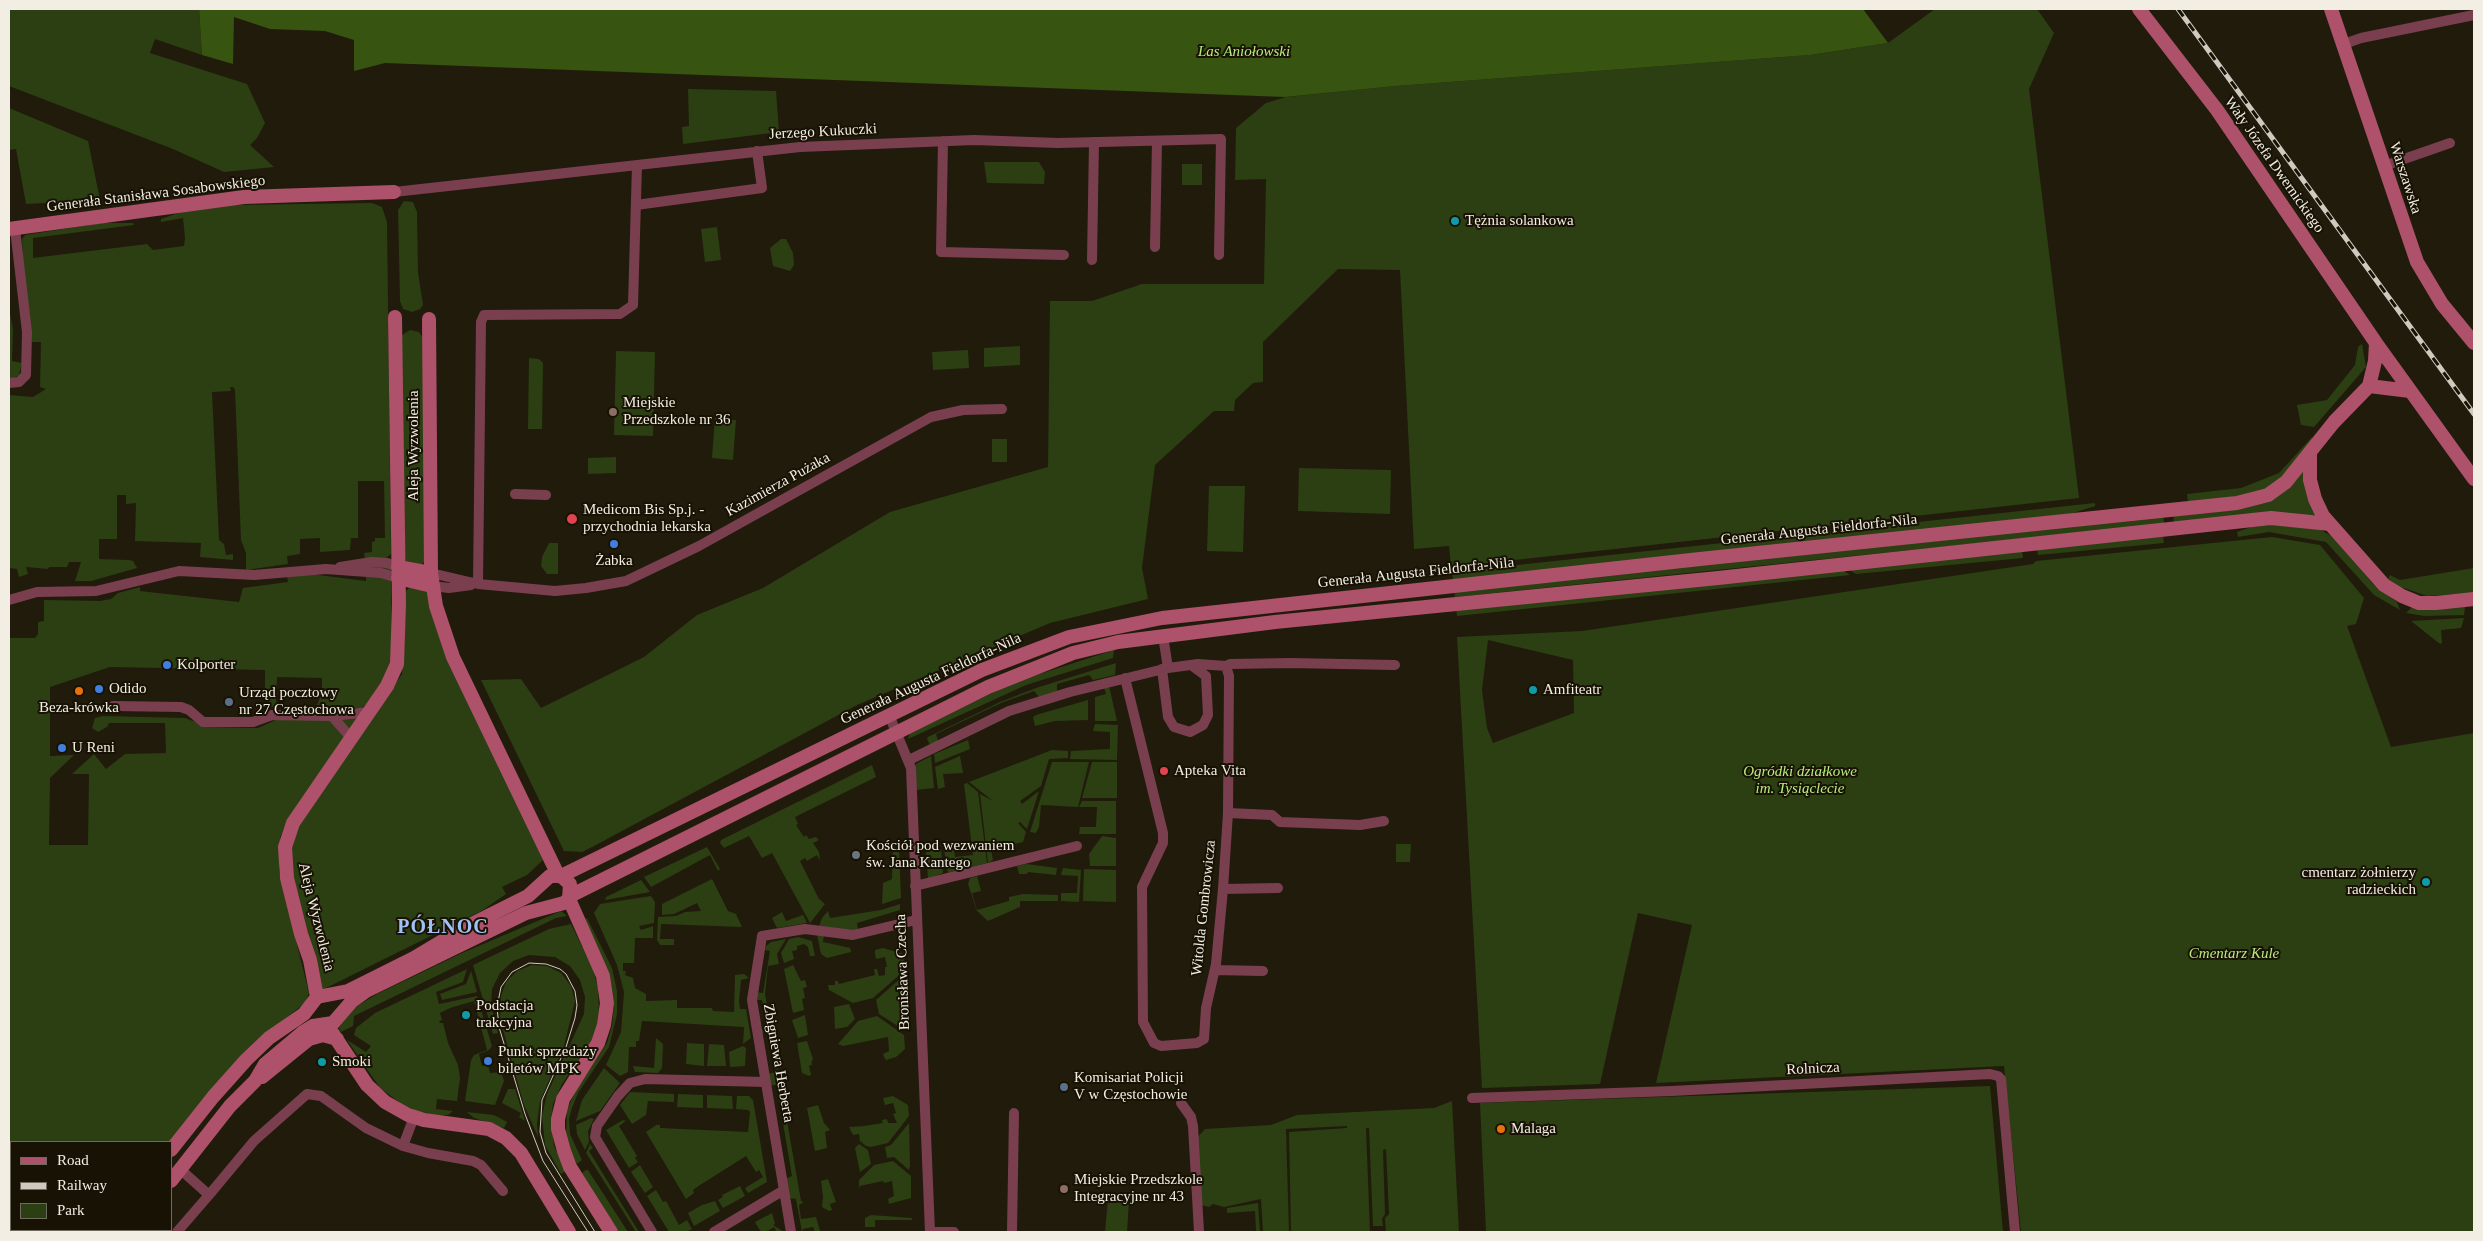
<!DOCTYPE html>
<meta charset="utf-8">
<style>
body{margin:0}
#map{position:relative;width:2483px;height:1241px;overflow:hidden;background:#211b0b;font-family:"Times New Roman",serif}
canvas{display:block}
.frame{position:absolute;inset:0;border:10px solid #f2eee4;pointer-events:none}
.legend{position:absolute;left:10px;top:1141px;width:162px;height:90px;box-sizing:border-box;background:#181204;border:1px solid #6f6a5e;margin:0;padding:6px 9px;list-style:none;font-size:15px;color:#f2eee4}
.legend li{display:flex;align-items:center;gap:10px;height:25px}
.legend b{width:25px;border:1px solid #6f6a5e}
</style>
<div id="map">
<canvas width="2483" height="1241"></canvas>
<div class="frame"></div>
<ul class="legend">
<li><b style="height:6px;background:#ae516b"></b>Road</li>
<li><b style="height:6px;background:#cecabf"></b>Railway</li>
<li><b style="height:14px;background:#2b3f13"></b>Park</li>
</ul>
</div>
<script>
const context = document.querySelector('canvas').getContext('2d');
context.lineJoin = 'round';
function paint(path, color) { context.fillStyle = color; context.fill(path, 'evenodd'); }
const poly = rows => new Path2D(rows.map(r => 'M' + r).join(''));
function stroke(path, color, width, dash) { context.strokeStyle = color; context.lineWidth = width; context.lineCap = dash ? 'butt' : 'round'; context.setLineDash(dash || []); context.stroke(path); }
function drawText(font, color, halo, rows, align = 'center') {
  context.font = font + ' "Times New Roman",serif'; context.lineWidth = 4; context.setLineDash([]); context.textBaseline = 'middle'; context.strokeStyle = halo; context.fillStyle = color; for (const [text, x, y, turn = 0] of rows) {
    context.save(); context.translate(x, y); context.rotate((+turn || 0) * Math.PI / 180); context.textAlign = isNaN(turn) ? turn : align; if (halo) context.strokeText(text, 0, 0); context.fillText(text, 0, 0); context.restore();
  }
}
paint(poly([
 [9,9,199,9,202,55,155,39,150,53,247,84,265,123,257,138,250,145,274,167,224,172,173,149,9,86],
 [1935,9,2037,9,2054,33,2029,89,2079,498,1451,567,1449,546,1414,549,1400,270,1338,269,1263,342,1263,382,1253,383,1235,400,1234,411,1214,411,1155,465,1142,568,1148,599,1050,623,857,705,594,846,582,852,564,851,481,680,521,679,541,708,644,657,697,615,763,588,890,512,1048,467,1050,301,1092,301,1142,284,1264,284,1266,179,1235,180,1236,128,1266,103,1286,97,1396,86,1810,55,1888,43],
 [688,89,776,91,779,132,683,144,682,127,689,126],
 [9,108,88,141,100,200,26,204,16,149,9,150],
 [984,162,1039,162,1045,172,1044,184,987,183],
 [1182,164,1202,164,1202,185,1182,185],
 [404,201,413,202,417,212,418,272,423,305,420,309,412,312,403,309,400,301,398,210],
 [372,203,382,207,387,222,391,554,386,558,365,560,364,553,372,552,372,542,375,541,375,538,385,538,384,481,358,481,358,538,351,538,350,550,320,552,320,538,300,539,300,554,287,556,288,564,246,570,246,553,241,540,235,390,233,387,230,387,231,391,212,392,219,540,224,544,226,555,233,554,233,560,200,557,201,543,135,541,136,503,126,504,126,495,117,495,117,539,99,539,99,559,129,560,133,561,137,568,91,581,75,581,81,562,69,562,67,567,49,567,48,569,26,567,28,574,19,577,17,569,9,568,9,395,33,397,46,389,40,387,41,342,31,342,23,262,22,239,25,235,102,223,133,223,134,225,33,238,33,258,147,244,153,250,184,246,185,238,183,218,161,222,161,219,184,211,230,205],
 [717,227,721,260,705,262,701,229],
 [781,239,786,239,793,253,794,265,790,271,773,266,770,248],
 [9,308,13,329,12,361,22,363,19,375,14,378,10,378,9,371],
 [410,330,419,332,424,339,424,562,421,565,405,564,400,340,402,335],
 [2362,344,2366,367,2314,427,2301,425,2297,405,2327,400,2355,365,2358,347],
 [1020,346,1020,365,984,367,984,348],
 [968,350,969,368,933,370,932,352],
 [616,351,655,352,653,436,614,435],
 [529,358,539,359,543,363,542,429,528,429],
 [715,418,736,420,733,460,712,458],
 [2312,437,2315,440,2288,472,2272,486,2259,492,2241,496,2188,502,2187,494,2241,488,2279,473],
 [992,439,1007,439,1007,462,992,462],
 [616,457,616,473,588,474,588,458],
 [1299,468,1391,470,1390,514,1298,511],
 [2303,468,2320,515,2174,523,2173,514,2247,506],
 [1209,486,1245,486,1243,552,1207,551],
 [2095,503,2095,506,2070,514,1453,580,1452,572],
 [2163,514,2164,524,1455,597,1454,590],
 [2281,524,2321,530,2335,538,2373,584,2397,602,2400,610,2374,595,2326,542,2269,532,2238,537,2237,532,2251,527],
 [2163,536,2164,543,2038,555,2037,548],
 [2272,537,2320,545,2364,598,2356,624,2347,626,2391,747,2474,733,2474,1232,2021,1232,2004,1066,1656,1083,1692,925,1638,913,1600,1084,1482,1088,1457,637,1582,631,2033,564,2036,561],
 [1488,640,1573,660,1574,713,1493,743,1487,728,1482,690],
 [549,543,558,543,558,574,547,574,541,566,542,557],
 [2022,550,2023,558,1856,574,1846,568],
 [366,567,391,567,392,653,389,671,367,704,362,708,316,708,322,692,322,678,277,677,276,707,265,706,265,670,110,667,50,687,50,756,74,755,50,778,49,845,88,845,89,774,72,774,94,754,106,769,125,754,166,753,165,723,109,723,107,727,98,732,92,728,95,718,103,716,185,718,209,727,258,728,276,720,356,717,357,719,285,825,280,838,279,872,309,993,305,1003,257,1041,170,1142,11,1142,11,1230,103,1230,101,1232,9,1232,9,638,35,638,38,634,38,622,44,621,44,600,100,601,111,599,118,593,140,587,140,591,239,602,243,588,288,582,287,576,310,574,366,581],
 [2474,568,2474,593,2427,596,2398,586,2388,579,2390,575,2400,580],
 [1841,569,1850,575,1457,616,1456,609],
 [416,586,428,590,543,860,527,875,502,887,506,894,483,910,322,990,292,874,291,847,301,821,402,674,403,594,409,588],
 [2412,607,2465,607,2464,615,2424,616,2406,613],
 [2464,618,2461,628,2441,630,2442,643,2440,644,2411,621],
 [1114,650,1113,658,1026,685,908,739,910,732,1015,682],
 [1116,663,1115,675,1093,680,1089,675,1057,684,1057,692,1039,697,1034,691,1001,703,936,734,938,741,930,745,927,739,928,737,1000,702,1036,688],
 [1109,686,1117,721,1095,721,1095,697,1106,694,1104,688],
 [1088,700,1088,720,1055,721,1035,726,1033,717,1036,715],
 [1095,724,1118,725,1117,760,1070,759,1071,751,1110,749,1110,732,1093,731],
 [968,740,970,749,935,763,934,754],
 [1052,750,1068,751,1068,758,1049,759,1041,786,1020,801,1022,804,1039,791,1027,829,1020,822,1018,823,1026,832,1023,842,991,850,993,860,988,863,980,794,993,801,969,782],
 [931,756,934,788,916,790,916,764],
 [960,756,963,773,943,774,945,787,938,789,935,767],
 [1052,762,1089,762,1078,807,1041,805,1039,827,1036,833,1030,832],
 [1092,762,1117,762,1117,798,1082,798],
 [872,765,876,777,795,817,798,824,796,825,804,837,806,835,809,839,816,837,819,840,813,843,819,852,820,861,817,855,807,861,805,858,800,861,819,899,825,904,810,923,772,853,762,858,749,836,724,848,720,843,721,840],
 [967,783,978,792,987,863,948,873,944,849,954,849,955,857,973,855,964,784],
 [1082,801,1116,801,1116,834,1079,834,1080,827,1096,827,1097,807,1079,807],
 [1102,836,1116,838,1116,866,1090,866,1089,854],
 [1396,844,1411,844,1410,862,1396,862],
 [893,846,899,847,901,898,882,904,883,883,892,879],
 [707,847,720,869,718,871,710,855,651,887,644,877],
 [941,849,943,873,928,879,926,851],
 [1026,864,1057,868,1056,875,1028,872,1027,874,1019,874,1017,866],
 [1063,868,1081,870,1079,902,1061,901,1061,893,1077,893,1078,876,1061,875],
 [1084,869,1116,870,1116,902,1083,901],
 [977,876,981,891,972,893,977,910,1009,901,1009,897,1023,894,1058,895,1058,901,1020,901,1020,907,988,921,977,911,968,884,970,878],
 [712,879,728,911,736,914,742,927,661,924,660,939,674,939,674,945,660,945,657,940,658,917,676,916,685,912,701,911,697,903,674,914,662,915,662,904],
 [641,880,650,892,605,900,606,897],
 [651,896,655,902,654,923,639,926,641,930,653,926,653,938,635,938,634,963,623,963,623,971,626,971,625,975,633,978,635,988,646,994,646,1001,677,1000,677,1008,712,1008,713,1011,734,1012,735,975,744,974,749,978,741,980,739,1001,740,1009,746,1009,751,1038,743,1044,744,1027,642,1021,639,1041,636,1041,636,1047,629,1047,628,1072,620,1076,606,1065,621,1032,624,992,617,965,594,913,600,904],
 [900,904,900,910,857,923,858,930,848,931,819,926,822,918,828,911,830,918,881,910],
 [561,911,567,916,556,918,354,1016,353,1026,341,1032,338,1027,347,1012,377,994,462,953],
 [782,912,786,921,803,915,807,923,777,928,772,918],
 [587,918,612,968,617,991,617,1014,609,1047,578,1093,572,1108,569,1119,570,1134,582,1160,577,1164,571,1153,566,1136,567,1110,576,1090,607,1043,612,1026,614,1003,610,977,584,920],
 [571,924,593,969,598,988,599,1015,597,1029,590,1044,562,1084,553,1104,551,1119,554,1146,566,1171,561,1174,545,1145,542,1116,547,1094,584,1014,585,997,580,980,570,966,555,957,529,955,513,961,500,973,492,989,491,1006,498,1033,493,1034,473,965,549,929],
 [817,935,824,935,823,942,850,948,851,952,827,958,821,954],
 [798,937,812,941,815,956,810,956,808,947,804,944,797,946,797,950,792,951,794,959,784,963,781,953,789,939],
 [786,939,777,954,779,964,768,966,765,994,780,1084,769,1086,768,1074,775,1072,768,1032,761,1033,760,1030,767,1028,762,1000,755,1000,755,992,763,993,770,951,765,950,766,946,771,942],
 [883,948,904,954,905,970,873,998,853,1003,829,990,828,985,835,985,835,981,838,981,839,984,875,975,874,969,877,969,879,976,885,975,885,967,887,967,885,957,876,959,875,953,875,950],
 [532,965,547,966,561,973,571,986,575,1001,564,1046,540,1101,537,1124,538,1137,524,1105,500,1019,501,996,506,982,517,971],
 [793,965,801,981,805,980,807,987,803,988,805,998,802,999,804,1010,793,1013,784,969],
 [467,969,463,982,436,992,439,1004,477,996,492,1046,489,1050,479,1054,482,1066,488,1064,490,1073,501,1072,504,1081,495,1105,465,1101,471,1060,474,1055,487,1050,474,1001,450,1008,440,1013,442,1020,439,1021,440,1023,443,1023,448,1043,458,1065,460,1078,457,1101,437,1099,436,1109,453,1111,448,1115,436,1115,417,1111,403,1105,380,1088,347,1040,366,1052,371,1046,354,1035,356,1028,375,1013],
 [471,971,477,992,442,1000,440,994,466,984],
 [905,977,902,1001,904,1030,879,1014,876,1000,901,978],
 [849,1004,855,1019,847,1027,835,1029,834,1007],
 [805,1015,808,1035,798,1038,792,1020],
 [877,1016,904,1035,905,1049,896,1057,886,1060,884,1057,883,1054,889,1051,888,1037,843,1046,838,1044,858,1021],
 [656,1038,663,1044,662,1068,658,1073,635,1072,633,1066,654,1068],
 [807,1041,813,1059,811,1063,813,1064,809,1066,811,1075,809,1076,802,1073,797,1043],
 [687,1043,704,1044,704,1066,686,1064],
 [709,1044,724,1045,726,1066,707,1066],
 [743,1046,746,1048,745,1066,730,1067,729,1052],
 [604,1068,620,1083,600,1111,576,1121,582,1100],
 [1990,1086,2003,1232,1486,1232,1480,1103],
 [781,1087,801,1201,804,1202,799,1205,801,1219,816,1217,820,1231,815,1232,813,1227,803,1229,802,1232,796,1199,789,1198,785,1179,792,1176,777,1088],
 [508,1089,515,1089,525,1121,519,1117,521,1113,502,1103],
 [630,1092,674,1094,674,1102,648,1101,646,1115,632,1124,620,1105],
 [678,1094,703,1095,703,1108,677,1107],
 [707,1095,732,1096,733,1109,707,1108],
 [737,1096,749,1096,753,1100,767,1182,748,1193,745,1188,763,1177,759,1170,756,1172,746,1156,700,1185,693,1190,694,1193,686,1199,646,1132,656,1125,660,1125,660,1128,748,1132,750,1112,748,1110,736,1109],
 [893,1096,908,1105,909,1116,888,1143,871,1147,866,1146,860,1141,859,1134,853,1135,849,1127,864,1126,883,1123,882,1120,887,1119,888,1123,897,1123,893,1114,896,1113,893,1103,885,1105,883,1098],
 [1452,1101,1459,1232,1386,1232,1385,1218,1389,1214,1386,1149,1383,1150,1385,1214,1382,1219,1383,1226,1373,1226,1369,1128,1366,1128,1370,1232,1291,1232,1289,1132,1347,1128,1347,1126,1286,1129,1289,1232,1263,1232,1261,1199,1224,1207,1213,1204,1209,1207,1201,1205,1197,1138,1205,1129,1271,1125,1297,1115,1434,1108],
 [818,1105,824,1123,830,1130,825,1132,827,1148,815,1151,807,1108],
 [467,1112,494,1115,507,1122,504,1128,474,1118],
 [591,1118,594,1119,588,1131,589,1142,585,1150,577,1134,576,1125],
 [623,1120,626,1121,619,1126,637,1156,635,1158,638,1162,629,1168,606,1130],
 [909,1123,910,1166,909,1170,894,1157,887,1158,885,1147,891,1145],
 [590,1144,593,1148,589,1151,639,1232,636,1232,586,1153],
 [859,1144,868,1150,871,1164,860,1172,855,1148],
 [893,1161,911,1176,911,1198,889,1204,888,1199,894,1196,892,1181,884,1183,883,1181,860,1186,859,1189,859,1180,874,1165],
 [640,1165,653,1187,645,1193,631,1172],
 [586,1170,588,1170,628,1232,619,1232,582,1173],
 [828,1179,836,1202,830,1204,832,1210,829,1211,822,1207,823,1197,821,1181],
 [740,1186,745,1196,723,1208,718,1200,723,1197,722,1195],
 [656,1190,663,1202,666,1201,679,1225,687,1220,692,1229,686,1232,669,1232,647,1196],
 [1108,1199,1129,1201,1127,1232,1105,1232],
 [715,1201,720,1211,694,1226,688,1213,702,1205],
 [1258,1203,1260,1232,1256,1232,1255,1211,1227,1213,1227,1208],
 [772,1213,775,1224,773,1225,784,1232,777,1232,774,1227,766,1232,762,1232,759,1229,755,1222],
 [871,1215,912,1218,912,1220,875,1220,875,1227,865,1227,865,1218]
]), '#2b3f13');
paint(poly([
 [199,9,1863,9,1888,43,1810,55,1396,86,1285,97,385,63,354,71,354,40,325,31,270,29,234,17,233,64,202,55]
]), '#375411');
stroke(poly([
 [2344,44,2361,38,2474,15],
 [943,141,941,252,1064,255],
 [2384,166,2450,143],
 [394,192,800,147,974,140,1058,143,1221,139,1219,255],
 [636,205,762,188,757,151],
 [1155,247,1157,141],
 [1092,260,1094,142],
 [9,383,19,382,26,375,27,332,15,229],
 [515,494,546,495],
 [340,567,372,562,387,563,398,567],
 [431,573,478,584,555,591,586,588,626,581,699,546,931,417,963,410,1002,409],
 [478,584,481,322,484,315,620,314,633,305,637,165],
 [432,586,449,588,471,585],
 [9,600,37,592,96,591,179,571,254,575,326,569,381,573,398,578],
 [1163,636,1168,668],
 [1226,666,1230,664,1290,663,1395,665],
 [1162,669,1168,717,1174,727,1190,732,1203,725,1208,715,1206,676,1191,665],
 [1125,678,1163,833,1163,843,1142,887,1143,1022,1154,1043,1161,1046,1197,1043,1204,1039,1206,1008,1216,964,1223,889,1228,813,1229,676,1226,666],
 [113,706,181,707,189,710,203,722,253,722,272,715,332,716,369,712],
 [889,715,911,768,930,1232],
 [332,716,351,738],
 [909,760,1009,711,1070,692,1168,668,1198,664,1226,666],
 [1228,813,1272,815,1280,822,1360,825,1384,821],
 [915,886,1077,846],
 [1223,889,1278,888],
 [1215,970,1263,971],
 [1472,1098,1672,1091,1990,1074,1998,1076,2001,1079,2015,1232],
 [1181,1103,1191,1117,1193,1126,1199,1232],
 [403,1146,428,1153,473,1161,481,1165,503,1191],
 [180,1169,209,1195,254,1141,307,1094,321,1096,366,1128,403,1146,414,1117],
 [177,1232,209,1195],
 [652,1232,595,1137,597,1126,618,1096,630,1083,645,1079,766,1082],
 [714,1232,784,1190],
 [791,1232,752,1000,762,936,805,929,853,935,916,920],
 [930,1232,954,1232],
 [1012,1232,1014,1113]
]), '#7a3f4f', 10);
stroke(poly([
 [2139,9,2217,110,2376,343,2474,479],
 [2331,9,2417,262,2442,304,2474,343],
 [9,229,244,197,394,192],
 [429,319,431,573,436,606,453,657,558,875],
 [2369,386,2375,361,2376,343],
 [2310,455,2310,480,2315,499,2323,516,2384,585,2402,596,2419,603,2436,603,2474,599],
 [398,567,431,573],
 [398,578,432,586],
 [561,876,982,670,1069,637,1162,618,1700,559,2237,503,2268,495,2286,482,2334,422,2369,386,2410,391],
 [570,896,988,687,1073,653,1118,642,1275,622,1718,578,2271,518,2330,524],
 [569,899,603,976,607,1003,604,1025,598,1043,563,1099,558,1119,558,1129,564,1151,570,1167,611,1232],
 [317,997,310,960,301,934,287,878,285,847,293,823,387,686,397,664,399,604,395,317],
 [327,1025,367,1085,385,1102,408,1115,424,1120,489,1129,506,1138,521,1153,569,1232],
 [262,1077,309,1039,323,1035,337,1039],
 [171,1150,213,1097,246,1060,269,1038,304,1014,317,997,348,991,414,958,466,927,528,896,550,876,561,876,570,884,569,899,564,903,526,913,366,991,352,1001,333,1023,313,1026,303,1032,265,1064,255,1081,230,1106,171,1181],
 [109,1232,111,1230],
 [133,1232,135,1230]
]), '#ae516b', 14);
stroke(poly([
 [588,1232,543,1161,525,1114,499,1027,497,1007,501,987,512,972,529,963,546,964,560,969,566,974,575,991,577,1005,575,1018,566,1047,542,1100,540,1132,546,1153,595,1232]
]), '#cecabf', 1);
const rail = poly([
 [2178,9,2474,414]
]);
stroke(rail, '#cecabf', 5);
stroke(rail, '#181204', 3, [9]);
for (const [x, y, r, color] of [
 [1455,221,5,"#0f9aa8"],
 [613,412,5,"#8d6e63"],
 [572,519,6,"#e0444e"],
 [614,544,5,"#3f7fe0"],
 [167,665,5,"#3f7fe0"],
 [99,689,5,"#3f7fe0"],
 [1533,690,5,"#0f9aa8"],
 [79,691,5,"#e8710a"],
 [229,702,5,"#5c6f8a"],
 [62,748,5,"#3f7fe0"],
 [1164,771,5,"#e0444e"],
 [856,855,5,"#6b7280"],
 [2426,882,5,"#0f9aa8"],
 [466,1015,5,"#0f9aa8"],
 [488,1061,5,"#3f7fe0"],
 [322,1062,5,"#0f9aa8"],
 [1064,1087,5,"#5c6f8a"],
 [1501,1129,5,"#e8710a"],
 [1064,1189,5,"#8d6e63"]
]) { const dot = new Path2D(); dot.arc(x, y, r, 0, 2 * Math.PI); context.fillStyle = color; context.fill(dot); stroke(dot, '#181204', 2); }
drawText('italic 15px', '#b7ed7d', '#181204', [
 ["Las Aniołowski",1244,52],
 ["Ogródki działkowe",1800,772],
 ["im. Tysiąclecie",1800,789],
 ["Cmentarz Kule",2234,954]
]);
drawText('15px', '#f2eee4', '#181204', [
 ["Jerzego Kukuczki",823,132,-3],
 ["Wały Józefa Dwernickiego",2274,165,55],
 ["Warszawska",2405,178,72],
 ["Generała Stanisława Sosabowskiego",156,194,-7],
 ["Aleja Wyzwolenia",414,446,-90],
 ["Kazimierza Pużaka",778,485,-29],
 ["Generała Augusta Fieldorfa-Nila",1819,530,-6],
 ["Generała Augusta Fieldorfa-Nila",1416,573,-6],
 ["Generała Augusta Fieldorfa-Nila",931,679,-25],
 ["Witolda Gombrowicza",1204,908,-84],
 ["Aleja Wyzwolenia",316,917,76],
 ["Bronisława Czecha",903,972,-92],
 ["Zbigniewa Herberta",778,1063,80],
 ["Rolnicza",1813,1069,-3]
]);
drawText('15px', '#f2eee4', '#181204', [
 ["Tężnia solankowa",1465,221],
 ["Miejskie",623,403],
 ["Przedszkole nr 36",623,420],
 ["Medicom Bis Sp.j. -",583,510],
 ["przychodnia lekarska",583,527],
 ["Żabka",614,561,"center"],
 ["Kolporter",177,665],
 ["Odido",109,689],
 ["Amfiteatr",1543,690],
 ["Urząd pocztowy",239,693],
 ["nr 27 Częstochowa",239,710],
 ["Beza-krówka",79,708,"center"],
 ["U Reni",72,748],
 ["Apteka Vita",1174,771],
 ["Kościół pod wezwaniem",866,846],
 ["św. Jana Kantego",866,863],
 ["cmentarz żołnierzy",2416,873,"right"],
 ["radzieckich",2416,890,"right"],
 ["Podstacja",476,1006],
 ["trakcyjna",476,1023],
 ["Punkt sprzedaży",498,1052],
 ["biletów MPK",498,1069],
 ["Smoki",332,1062],
 ["Komisariat Policji",1074,1078],
 ["V w Częstochowie",1074,1095],
 ["Malaga",1511,1129],
 ["Miejskie Przedszkole",1074,1180],
 ["Integracyjne nr 43",1074,1197]
], 'left');
context.letterSpacing = '1px';
drawText('bold 20px', '#a0c1f3', '#181204', [
 ["PÓŁNOC",443,928]
]);
context.letterSpacing = '0px';
</script>
